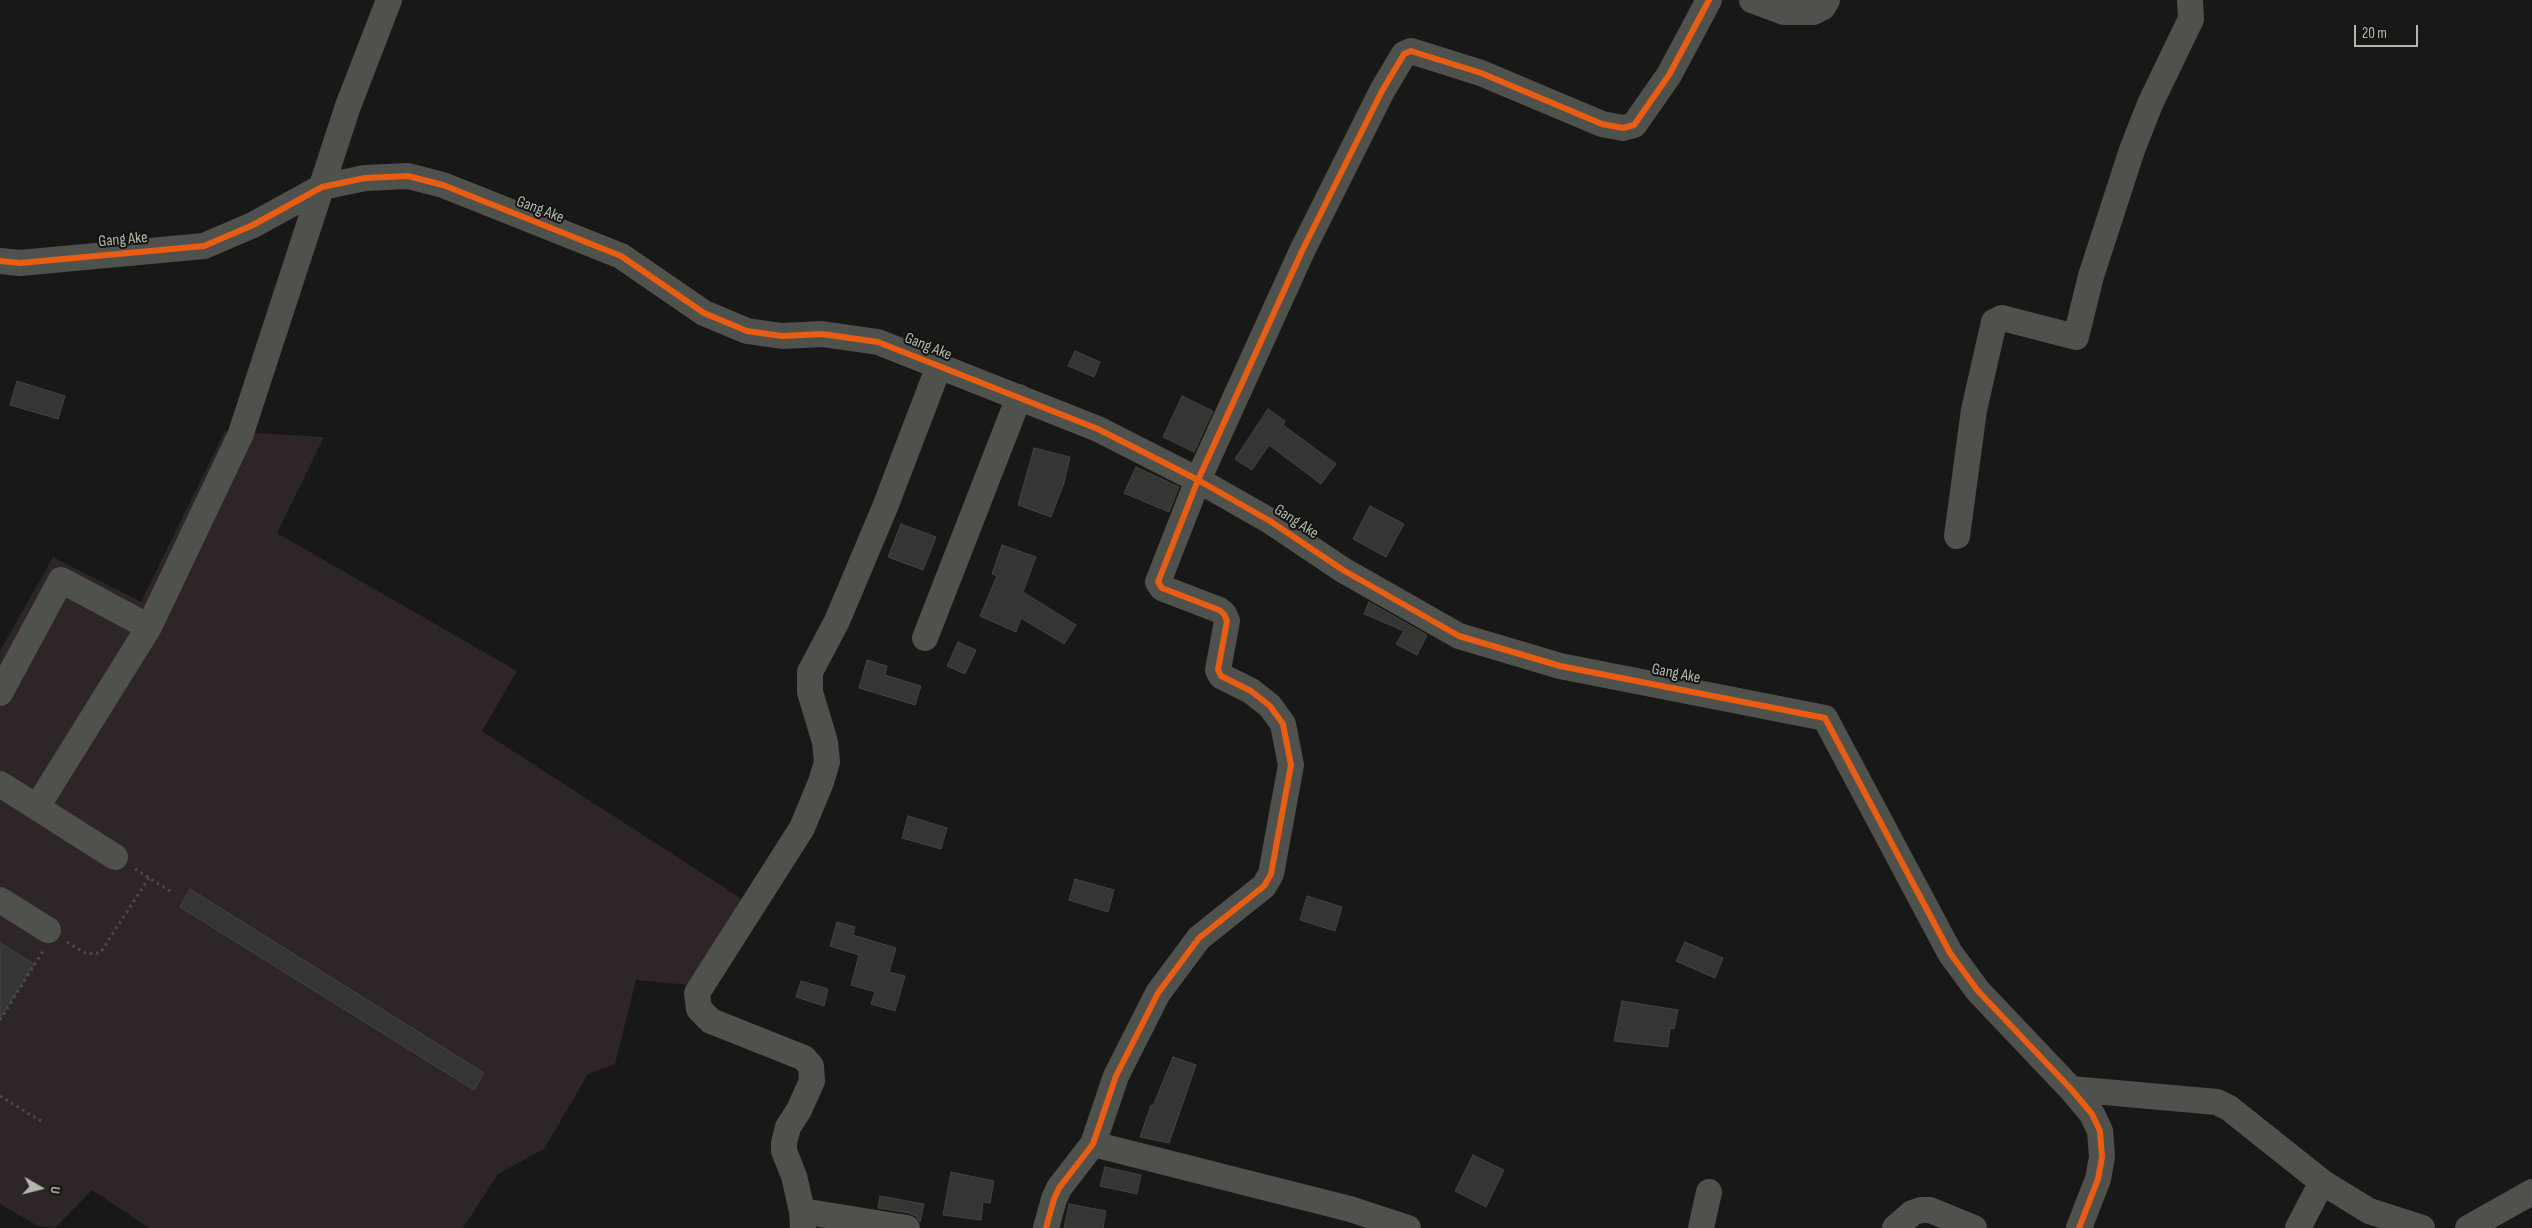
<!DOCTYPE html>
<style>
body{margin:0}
#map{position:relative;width:2532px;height:1228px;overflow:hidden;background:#181818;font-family:"Sofia Sans Condensed",sans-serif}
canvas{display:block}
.north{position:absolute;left:15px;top:1163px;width:50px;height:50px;-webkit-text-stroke:4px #131412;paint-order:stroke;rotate:98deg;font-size:14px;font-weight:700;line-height:20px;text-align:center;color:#b4b8aa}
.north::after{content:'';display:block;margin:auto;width:18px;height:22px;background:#b4b8aa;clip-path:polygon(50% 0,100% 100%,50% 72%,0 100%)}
.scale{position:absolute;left:2354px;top:25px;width:64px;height:22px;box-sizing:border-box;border:2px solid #b4b8aa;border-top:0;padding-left:6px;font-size:15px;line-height:18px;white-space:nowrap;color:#b4b8aa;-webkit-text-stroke:4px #131412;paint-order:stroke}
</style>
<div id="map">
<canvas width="2532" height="1228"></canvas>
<div class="north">U</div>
<div class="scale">20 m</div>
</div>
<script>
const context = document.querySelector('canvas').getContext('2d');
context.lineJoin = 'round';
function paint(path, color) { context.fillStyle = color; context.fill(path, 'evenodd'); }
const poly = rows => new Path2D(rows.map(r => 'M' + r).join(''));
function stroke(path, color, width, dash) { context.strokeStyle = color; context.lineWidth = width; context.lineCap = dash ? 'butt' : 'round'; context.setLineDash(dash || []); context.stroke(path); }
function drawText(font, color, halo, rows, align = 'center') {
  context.font = font + ' "Sofia Sans Condensed",sans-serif'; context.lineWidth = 4; context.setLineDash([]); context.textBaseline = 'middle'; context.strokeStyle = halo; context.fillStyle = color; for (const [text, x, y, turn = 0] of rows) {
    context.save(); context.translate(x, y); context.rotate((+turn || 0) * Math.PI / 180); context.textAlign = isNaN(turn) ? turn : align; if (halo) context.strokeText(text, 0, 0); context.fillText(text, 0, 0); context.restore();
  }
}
paint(poly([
 [225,431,324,437,277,533,517,671,482,731,742,899,689,985,636,980,615,1064,588,1074,544,1149,498,1174,463,1228,149,1228,92,1190,55,1228,38,1226,0,1204,0,651,53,557,141,602]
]), '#2e2528');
const building = poly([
 [1075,351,1100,362,1094,377,1068,366,1075,351],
 [17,381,65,396,58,419,10,405,17,381],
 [1182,396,1213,411,1194,452,1163,437,1182,396],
 [1268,409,1285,421,1283,425,1336,464,1321,484,1269,445,1252,470,1235,459,1268,409],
 [1034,448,1070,457,1064,483,1051,517,1018,505,1034,448],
 [1136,467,1179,487,1169,512,1124,493,1136,467],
 [1370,506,1404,524,1386,557,1353,539,1370,506],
 [901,524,936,537,923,570,888,557,901,524],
 [1002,545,1036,557,1023,592,1076,625,1064,644,1021,618,1016,632,980,616,997,576,992,574,1002,545],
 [1369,602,1427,635,1417,655,1396,644,1404,631,1364,614,1369,602],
 [958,642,976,650,965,674,947,666,958,642],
 [867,660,887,666,885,675,921,686,915,705,859,688,867,660],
 [908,816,947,828,941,849,902,838,908,816],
 [1075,879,1114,890,1108,912,1069,900,1075,879],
 [190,889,484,1073,474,1090,180,907,190,889],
 [1307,896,1342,907,1335,931,1300,920,1307,896],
 [837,922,855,927,853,935,896,948,889,972,905,976,895,1011,871,1004,875,992,851,985,859,955,830,946,837,922],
 [1685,942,1723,958,1715,978,1676,961,1685,942],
 [0,943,34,964,0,1018,0,943],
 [801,981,828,989,824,1006,796,997,801,981],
 [1622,1001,1678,1010,1674,1029,1670,1028,1668,1047,1614,1041,1622,1001],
 [1173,1057,1196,1065,1169,1143,1140,1137,1151,1105,1153,1106,1173,1057],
 [1473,1155,1504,1170,1486,1207,1455,1191,1473,1155],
 [1105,1167,1141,1175,1137,1194,1100,1186,1105,1167],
 [951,1172,994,1181,990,1203,983,1202,981,1220,943,1215,951,1172],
 [880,1196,924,1204,920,1222,916,1216,909,1213,878,1208,880,1196],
 [1069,1204,1106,1211,1103,1228,1064,1228,1069,1204]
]);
paint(building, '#353634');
stroke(building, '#434440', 1);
stroke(poly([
 [135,869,173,893],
 [67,942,87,954,100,953,149,878],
 [0,1020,43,951],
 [0,1096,41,1121]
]), '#4b4c48', 3, [2.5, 4]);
stroke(poly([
 [1752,0,1784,12,1813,12,1823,7,1827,0],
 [0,261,20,263,204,246,253,225,322,187,365,178,408,176,443,185,621,256,704,313,747,331,782,336,822,334,878,342,1098,429,1198,480,1270,521,1343,570,1459,636,1560,666,1825,718,1950,953,1978,991,2071,1089,2092,1114,2100,1131,2102,1157,2098,1179,2079,1228],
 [1957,536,1974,410,1994,322,2002,318,2076,337,2091,276,2132,150,2150,104,2191,19,2190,0],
 [925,638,1019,397],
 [0,693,61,580,149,627],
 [0,784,115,857],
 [37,807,149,627,240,436,348,106,389,0],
 [0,900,48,930],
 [2071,1089,2217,1102,2229,1108,2322,1182],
 [1093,1144,1350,1209,1408,1228],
 [802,1211,794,1176,784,1151,784,1143,788,1127,799,1110,812,1081,811,1066,804,1058,711,1021,699,1009,697,993,802,828,821,782,827,762,825,742,810,692,810,672,837,621,885,507,939,366],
 [803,1228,802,1211,907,1228],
 [1046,1228,1054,1199,1059,1188,1093,1144,1116,1076,1158,993,1199,938,1264,886,1271,874,1291,765,1283,724,1270,706,1251,691,1221,676,1218,670,1227,621,1224,614,1219,610,1162,588,1158,582,1198,480,1302,251,1382,91,1404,54,1411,51,1481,73,1602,124,1623,128,1634,125,1669,75,1709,0],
 [1701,1228,1709,1192],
 [1895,1228,1912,1213,1921,1210,1930,1210,1974,1228],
 [2298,1228,2322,1182,2369,1211,2422,1228],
 [2468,1228,2532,1192]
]), '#4f514c', 26);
stroke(poly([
 [0,261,20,263,204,246,253,225,322,187,365,178,408,176,443,185,621,256,704,313,747,331,782,336,822,334,878,342,1098,429,1198,480,1270,521,1343,570,1459,636,1560,666,1825,718,1950,953,1978,991,2071,1089,2092,1114,2100,1131,2102,1157,2098,1179,2079,1228],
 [1046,1228,1054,1199,1059,1188,1093,1144,1116,1076,1158,993,1199,938,1264,886,1271,874,1291,765,1283,724,1270,706,1251,691,1221,676,1218,670,1227,621,1224,614,1219,610,1162,588,1158,582,1198,480,1302,251,1382,91,1404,54,1411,51,1481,73,1602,124,1623,128,1634,125,1669,75,1709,0]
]), '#e95d12', 6);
drawText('16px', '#b4b8aa', '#131412', [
 ["Gang Ake",540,210,21],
 ["Gang Ake",123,240,-5],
 ["Gang Ake",928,347,22],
 ["Gang Ake",1296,522,33],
 ["Gang Ake",1676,674,11]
]);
</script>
